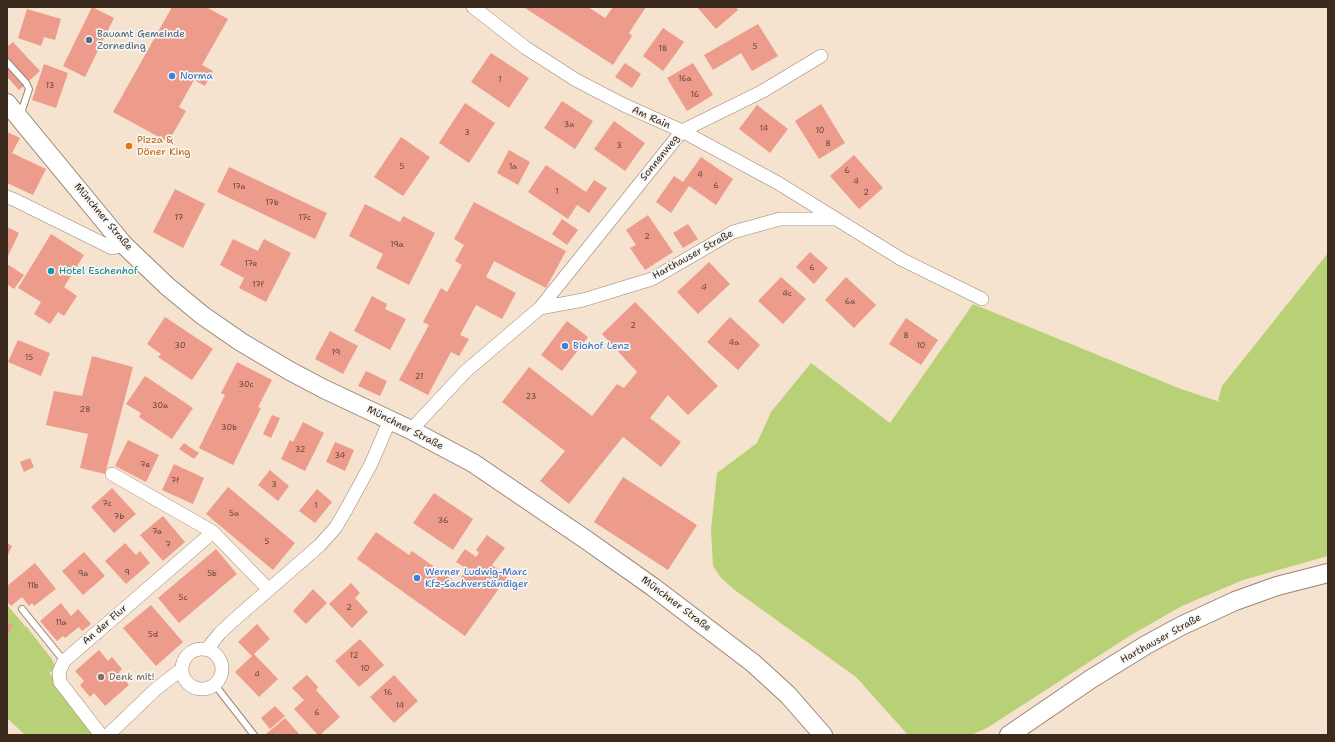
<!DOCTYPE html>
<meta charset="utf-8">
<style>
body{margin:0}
#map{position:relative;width:1335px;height:742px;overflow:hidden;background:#f5e3cf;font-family:"Shantell Sans",sans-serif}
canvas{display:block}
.frame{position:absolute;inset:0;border:8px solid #3b2a1e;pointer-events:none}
</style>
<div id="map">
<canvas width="1335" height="742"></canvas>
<div class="frame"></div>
</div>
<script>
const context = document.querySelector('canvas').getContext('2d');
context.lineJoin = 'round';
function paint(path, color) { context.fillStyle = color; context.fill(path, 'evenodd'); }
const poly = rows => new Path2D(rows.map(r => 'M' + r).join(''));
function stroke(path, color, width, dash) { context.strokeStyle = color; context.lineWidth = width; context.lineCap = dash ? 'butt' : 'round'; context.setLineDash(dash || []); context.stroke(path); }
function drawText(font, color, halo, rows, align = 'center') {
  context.font = font + ' "Shantell Sans",sans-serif'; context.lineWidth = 3.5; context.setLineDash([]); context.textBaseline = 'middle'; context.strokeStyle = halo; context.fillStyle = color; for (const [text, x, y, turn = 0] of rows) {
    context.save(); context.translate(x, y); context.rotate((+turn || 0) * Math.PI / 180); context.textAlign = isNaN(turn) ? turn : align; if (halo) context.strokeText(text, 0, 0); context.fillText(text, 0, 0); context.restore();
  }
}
paint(poly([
 [1328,253,1328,556,1243,580,1182,606,1131,635,987,728,971,735,908,735,856,677,736,591,721,578,713,566,711,529,717,473,757,443,771,412,811,363,890,423,973,304,1181,389,1220,402,1218,400,1222,386],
 [7,605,25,626,19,633,26,626,51,658,56,667,50,673,45,667,96,735,25,735,7,718]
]), '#b9d176');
paint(poly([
 [92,7,114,18,85,77,63,66],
 [172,7,206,7,228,19,202,65,213,71,205,86,194,80,179,107,186,111,168,142,113,112],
 [526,7,588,7,605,18,613,7,646,7,629,33,632,36,613,65,525,8],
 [697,7,736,7,738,10,716,29],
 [27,9,61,19,55,40,44,37,41,46,18,38],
 [758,24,778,56,752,71,741,53,713,70,704,55],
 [663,28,684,42,663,71,643,56],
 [13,42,40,71,19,90,7,77,7,47],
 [491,53,529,78,509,108,471,82],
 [625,63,641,74,632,88,615,77],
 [693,63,713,95,687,111,667,78],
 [44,64,68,73,56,108,32,100],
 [562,101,593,121,575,149,544,128],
 [465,103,495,123,469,163,439,143],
 [821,104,845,143,819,159,795,121],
 [757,105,788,129,770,153,739,129],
 [614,121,645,143,625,171,594,149],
 [7,132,20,138,12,153,46,169,33,195,7,183],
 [401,137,430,157,403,196,374,177],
 [509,150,530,162,518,185,497,173],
 [854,155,883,188,859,209,830,176],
 [701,157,733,179,716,205,689,186,671,213,656,202,674,176,683,182],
 [546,165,586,192,594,180,607,188,589,213,577,205,568,219,528,192],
 [229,167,327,213,315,239,217,192],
 [175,189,205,204,183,248,153,232],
 [474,202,566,251,546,288,494,261,486,277,516,293,502,319,476,305,460,335,469,339,459,356,451,352,428,395,399,380,429,325,423,322,441,288,447,292,462,265,455,261,464,245,454,239],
 [365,204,400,222,403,216,435,233,409,285,376,268,383,254,349,236],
 [648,215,673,252,645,270,630,248,636,245,626,230],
 [562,219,578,230,567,245,552,234],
 [688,224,698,239,683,248,673,233],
 [7,227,19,233,7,258],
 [51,234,84,255,64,287,77,296,64,316,58,312,50,324,34,314,41,302,18,288],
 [233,239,258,251,264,239,291,253,266,302,239,288,244,278,220,265],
 [810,252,828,268,814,284,796,267],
 [709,262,730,284,698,314,677,292],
 [7,264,24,275,14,289,7,284],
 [781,277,806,299,783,324,758,301],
 [846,277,876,305,854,328,825,300],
 [372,296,387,304,385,309,406,319,390,350,354,331],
 [635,302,718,386,688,415,668,395,650,418,681,442,661,467,623,437,569,504,540,481,565,451,502,402,529,367,592,416,617,384,624,388,637,372,602,334],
 [165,317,213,349,192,380,158,357,161,354,147,344],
 [730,317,760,345,738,370,707,342],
 [906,318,938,340,921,365,889,344],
 [567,321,588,337,562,371,541,355],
 [330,331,358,346,343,374,315,359],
 [18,340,50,353,41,376,8,362],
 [92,356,133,367,105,474,80,468,88,434,46,425,54,391,82,396],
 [237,362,272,380,258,407,261,408,233,465,199,448,225,395,221,393],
 [366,371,387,381,380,396,358,386],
 [145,376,193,408,172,439,139,417,141,413,126,404],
 [272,415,280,418,271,438,263,434],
 [303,422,324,433,305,471,281,459,290,440,293,442],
 [128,440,159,455,146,482,115,466],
 [335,442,354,450,345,471,326,462],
 [184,443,199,453,194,459,179,449],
 [30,458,34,467,24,472,20,462],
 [174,464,204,478,193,504,162,490],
 [270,470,289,486,278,501,258,485],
 [623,477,697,525,668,570,594,522],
 [228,487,295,543,273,570,206,514],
 [112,488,136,514,114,533,91,507],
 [317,489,332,502,315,523,299,511],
 [434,493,473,519,453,550,413,523],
 [163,516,185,542,163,561,140,535],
 [376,532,409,555,412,551,457,583,467,569,456,562,465,549,476,557,479,553,476,550,487,535,505,548,492,565,508,576,465,636,357,559],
 [7,543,12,546,7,557],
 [125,543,136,555,140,551,150,563,126,584,105,561],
 [216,549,237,574,179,623,158,598],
 [84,552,105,576,83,595,62,571],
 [35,563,56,589,34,606,32,603,29,606,22,597,11,606,7,601,7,586],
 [351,583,360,593,355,598,368,612,352,628,329,604],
 [313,589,327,603,306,624,293,611],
 [61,603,71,616,78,609,91,624,82,631,79,627,65,638,63,636,57,641,40,621],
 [151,605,183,642,156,666,123,628],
 [7,622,13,625,7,637],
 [257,624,270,639,254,654,278,679,259,697,235,672,252,656,238,642],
 [360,639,384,665,359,687,335,661],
 [99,650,108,661,112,657,122,669,119,672,129,685,105,706,94,693,90,697,80,685,84,681,75,671],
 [307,675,318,687,316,690,340,717,320,735,318,735,294,709,304,700,292,688],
 [394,675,418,701,394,723,370,697],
 [275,706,285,716,270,729,261,718],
 [285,718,300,735,265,735]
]), '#ed9b8b');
const lane = poly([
 [7,62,26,83,29,89,20,116],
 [22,609,64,661],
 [215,685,254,735]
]);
const street = poly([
 [473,7,526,48,576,80,624,105,682,131,778,183,901,259,982,299],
 [7,197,15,200,112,248,124,245],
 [540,308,583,300,652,279,733,232,780,219,835,219],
 [411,430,466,371,540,308,682,131,763,91,821,56],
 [112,474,213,532,269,590],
 '182 669a20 20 0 1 1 40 0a20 20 0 1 1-40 0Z',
 [207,649,220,633,235,619,320,545,336,527,347,508,371,464,390,420],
 [101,735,60,682,59,672,64,661,213,532],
 [108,735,156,689,182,669]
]);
const secondary = poly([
 [7,103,124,245,167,286,202,315,241,342,290,371,324,389,411,430,473,463,585,539,653,587,753,663,788,695,823,735],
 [1009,735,1091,679,1146,645,1181,626,1235,601,1277,586,1328,573]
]);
stroke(lane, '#988676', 8);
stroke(street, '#988676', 14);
stroke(secondary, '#988676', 20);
stroke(lane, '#fff', 6);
stroke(street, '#fff', 13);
stroke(secondary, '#fff', 18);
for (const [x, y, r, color] of [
 [89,40,4,"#5c6f8a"],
 [172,76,4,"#3f7fe0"],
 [129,146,4,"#e8710a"],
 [51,271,4,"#0f9aa8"],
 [565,346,4,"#3f7fe0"],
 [417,578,4,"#3f7fe0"],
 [101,677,4,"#8d6e63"]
]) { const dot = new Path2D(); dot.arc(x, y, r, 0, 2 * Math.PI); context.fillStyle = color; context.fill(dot); stroke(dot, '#f6f6f2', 1.5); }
drawText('8px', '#684639', null, [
 ["5",755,47],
 ["18",663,49],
 ["16a",685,79],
 ["1",500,80],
 ["13",50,86],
 ["16",695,95],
 ["3a",569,125],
 ["14",764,129],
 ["10",820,131],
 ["3",467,133],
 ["8",828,144],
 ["3",619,146],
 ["5",402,167],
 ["1a",513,167],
 ["6",847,171],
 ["4",700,175],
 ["4",856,182],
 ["6",716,186],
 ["17a",239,187],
 ["1",557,192],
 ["2",866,193],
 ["17b",272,203],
 ["17",179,218],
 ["17c",305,218],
 ["2",647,237],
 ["19a",397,245],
 ["17e",251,264],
 ["6",812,268],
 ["17f",258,285],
 ["4",704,288],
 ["4c",787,294],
 ["6a",850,302],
 ["2",633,326],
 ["8",906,336],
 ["4a",734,343],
 ["30",180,346],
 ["10",921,346],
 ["19",336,353],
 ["15",29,358],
 ["21",419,377],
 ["30c",246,385],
 ["23",531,397],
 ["30a",160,406],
 ["28",85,410],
 ["30b",229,428],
 ["32",300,450],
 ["34",340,456],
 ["7e",145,465],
 ["7f",175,481],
 ["3",274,485],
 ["7c",107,504],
 ["1",316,506],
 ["5a",234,514],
 ["7b",119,517],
 ["36",443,521],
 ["7a",157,532],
 ["5",267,542],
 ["7",168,545],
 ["9",127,573],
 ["9a",83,574],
 ["5b",212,574],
 ["11b",33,586],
 ["5c",183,598],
 ["2",349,608],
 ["11a",61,623],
 ["5d",153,635],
 ["12",354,656],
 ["10",365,669],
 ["4",257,675],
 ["16",388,693],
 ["14",400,706],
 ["6",317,713]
]);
drawText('10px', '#4e5e75', '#f6f6f2', [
 ["Bauamt Gemeinde",97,34],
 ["Zorneding",97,46]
], 'left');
drawText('10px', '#366cbe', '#f6f6f2', [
 ["Norma",180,76],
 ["Biohof Lenz",573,346],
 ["Werner Ludwig-Marc",425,572],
 ["Kfz-Sachverständiger",425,584]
], 'left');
drawText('10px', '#3b2a1e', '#f6f6f2', [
 ["Am Rain",651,118,24],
 ["Sonnenweg",660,158,-51],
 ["Münchner Straße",103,217,50],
 ["Harthauser Straße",693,255,-29],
 ["Münchner Straße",405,428,27],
 ["Münchner Straße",676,604,37],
 ["An der Flur",105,625,-41],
 ["Harthauser Straße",1161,639,-29]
]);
drawText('10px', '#c56008', '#f6f6f2', [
 ["Pizza &",137,140],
 ["Döner King",137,152]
], 'left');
drawText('10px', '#0d838f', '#f6f6f2', [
 ["Hotel Eschenhof",59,271]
], 'left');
drawText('10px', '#785e54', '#f6f6f2', [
 ["Denk mit!",109,677]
], 'left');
</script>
